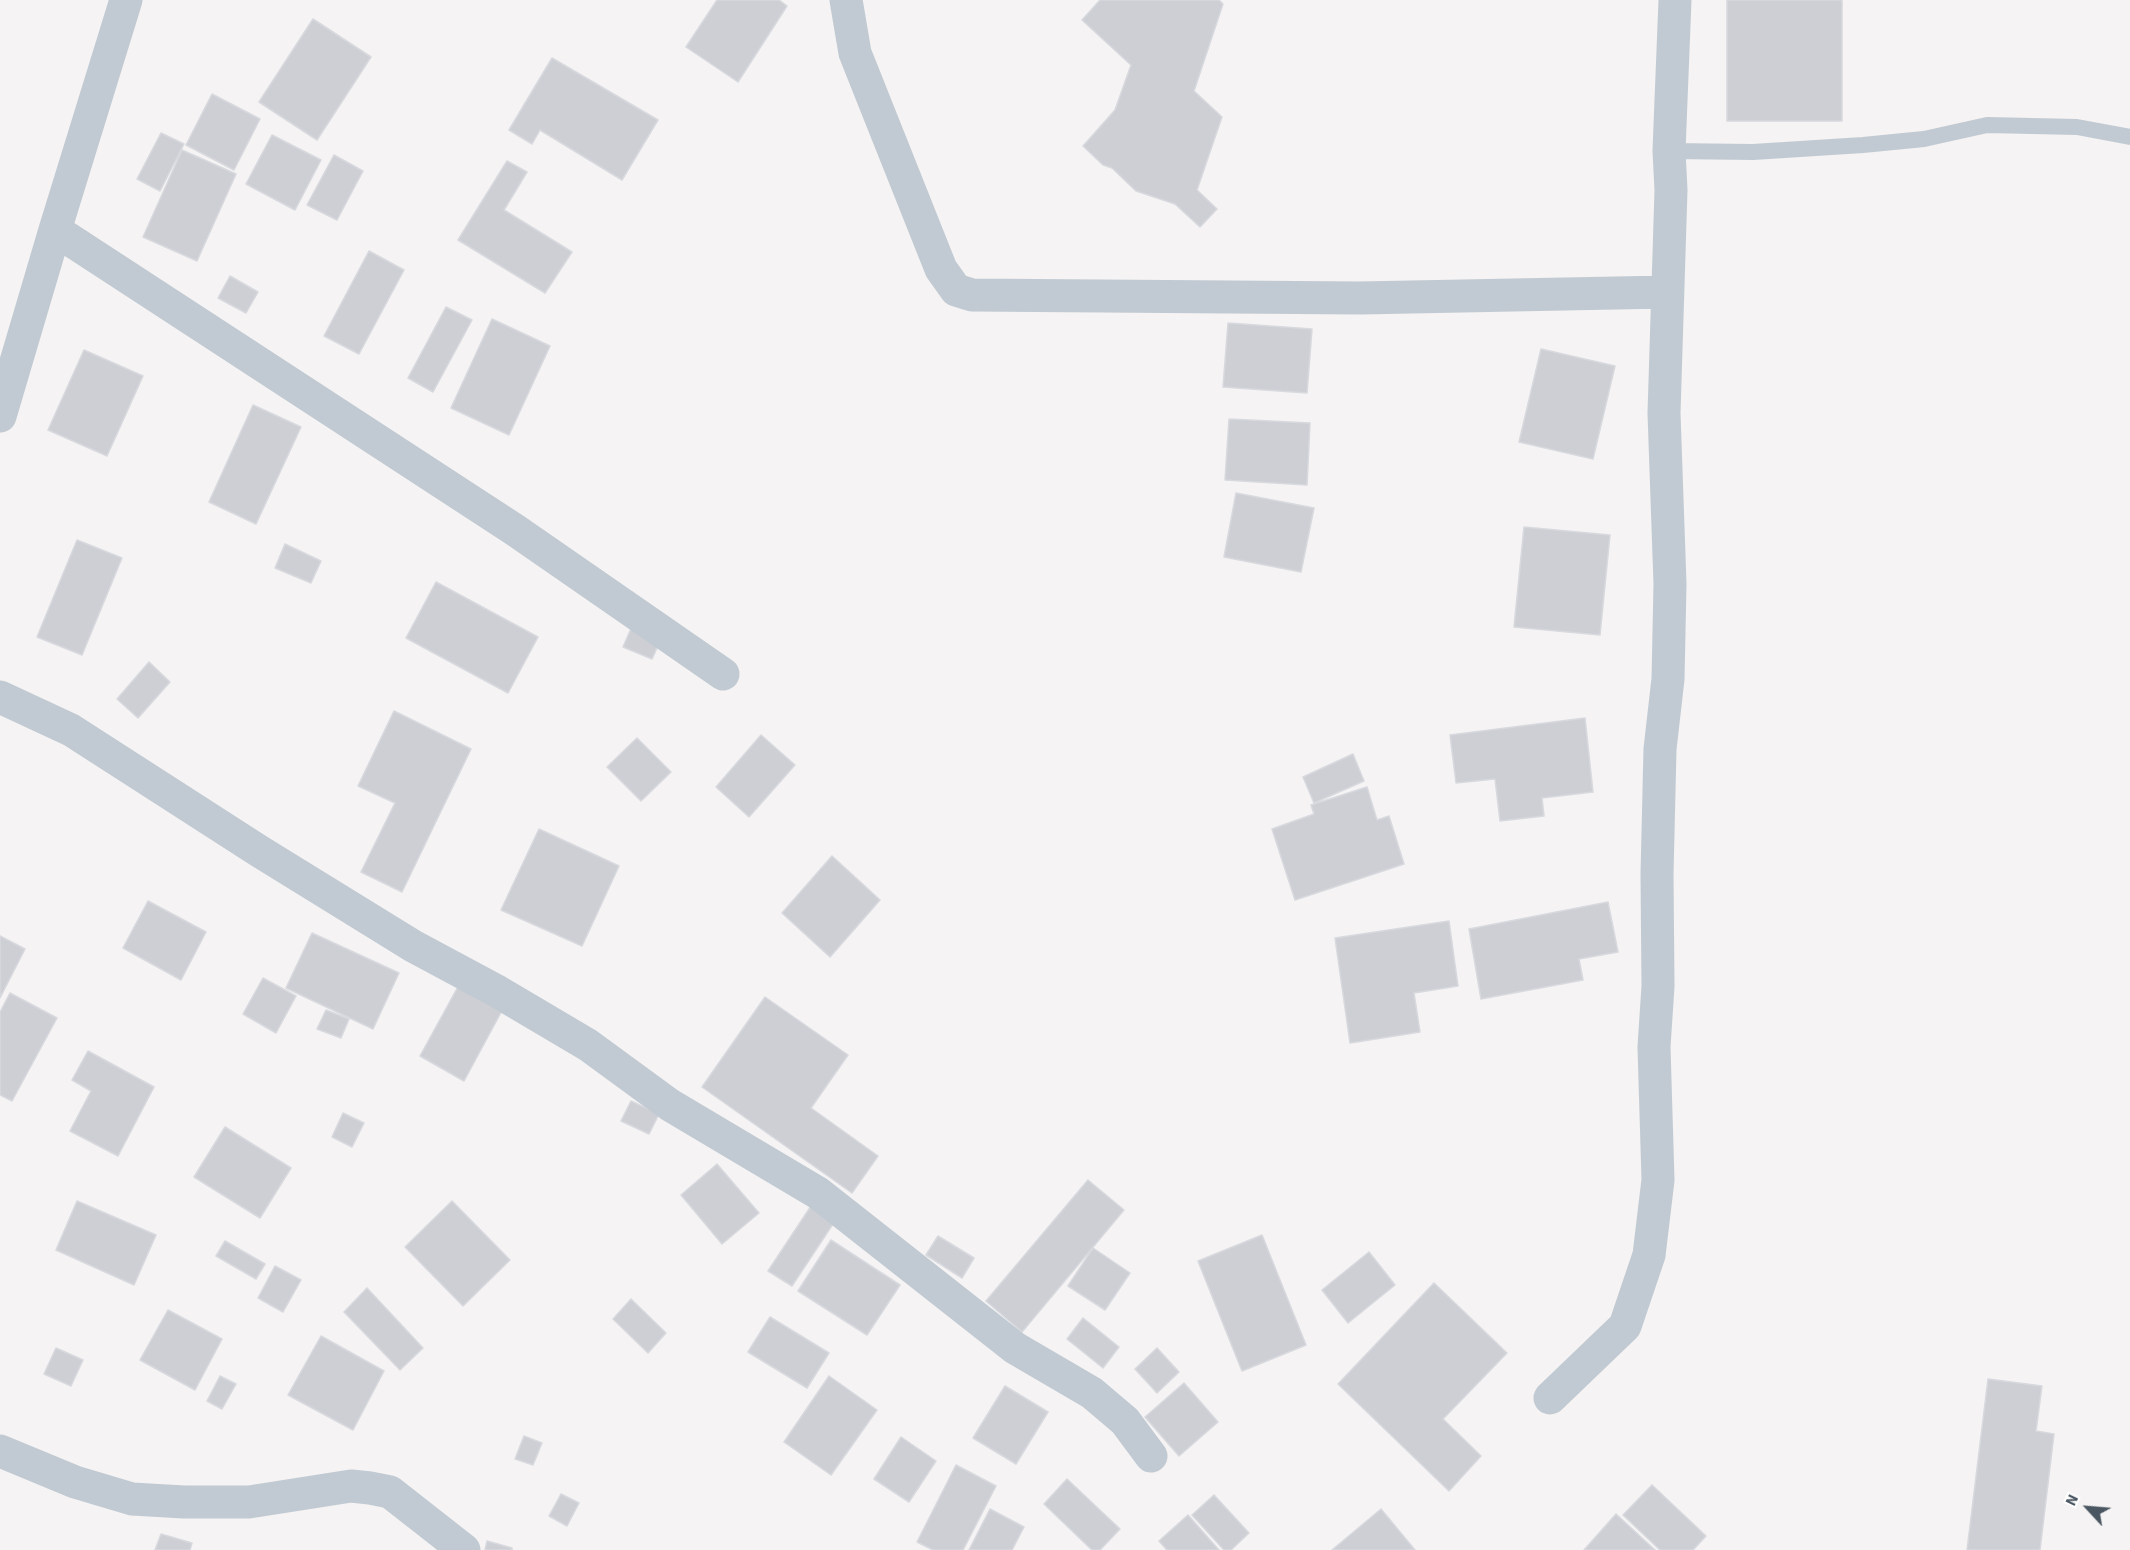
<!DOCTYPE html>
<style>
body{margin:0}
#map{position:relative;width:2130px;height:1550px;overflow:hidden;background:#f5f3f3;font-family:"Source Sans 3",sans-serif}
canvas{display:block}
.north{position:absolute;left:2058px;top:1478px;width:60px;height:60px;-webkit-text-stroke:4px #fff;paint-order:stroke;rotate:296deg;font-size:16px;font-weight:700;line-height:24px;text-align:center;color:#4a5661}
.north::after{content:'';display:block;margin:auto;width:21px;height:27px;background:#4a5661;clip-path:polygon(50% 0,100% 100%,50% 72%,0 100%)}
</style>
<div id="map">
<canvas width="2130" height="1550"></canvas>
<div class="north">N</div>
</div>
<script>
const context = document.querySelector('canvas').getContext('2d');
context.lineJoin = 'round';
function paint(path, color) { context.fillStyle = color; context.fill(path, 'evenodd'); }
const poly = rows => new Path2D(rows.map(r => 'M' + r).join(''));
function stroke(path, color, width, dash) { context.strokeStyle = color; context.lineWidth = width; context.lineCap = dash ? 'butt' : 'round'; context.setLineDash(dash || []); context.stroke(path); }
const building = poly([
 [717,0,779,0,787,6,738,82,686,47,717,0],
 [1100,0,1219,0,1223,4,1194,91,1222,117,1197,190,1217,209,1200,227,1175,204,1136,191,1112,168,1103,165,1083,146,1115,110,1131,65,1082,20,1100,0],
 [1727,0,1842,0,1842,121,1727,121,1727,0],
 [313,19,371,57,317,140,259,102,313,19],
 [552,58,658,120,622,180,540,130,532,144,509,130,552,58],
 [212,94,260,119,234,170,186,145,212,94],
 [161,133,184,144,160,191,137,179,161,133],
 [272,135,321,160,295,210,246,184,272,135],
 [182,150,236,174,197,261,143,237,182,150],
 [334,155,363,171,337,220,307,205,334,155],
 [507,161,527,172,504,210,572,252,545,293,458,240,507,161],
 [369,251,404,270,359,354,324,336,369,251],
 [230,276,258,292,246,313,218,298,230,276],
 [446,307,472,320,433,392,408,378,446,307],
 [492,319,550,346,509,435,451,408,492,319],
 [1228,323,1312,329,1307,393,1223,387,1228,323],
 [1541,349,1615,366,1593,459,1519,442,1541,349],
 [84,350,143,376,107,456,48,430,84,350],
 [253,405,301,427,256,524,209,502,253,405],
 [1229,419,1310,423,1307,485,1225,480,1229,419],
 [1236,493,1314,508,1301,572,1224,557,1236,493],
 [1524,527,1610,535,1600,635,1514,627,1524,527],
 [77,540,122,558,82,655,37,637,77,540],
 [285,544,321,561,311,583,275,568,285,544],
 [436,582,538,637,508,693,406,638,436,582],
 [633,624,662,637,652,659,623,647,633,624],
 [149,662,170,682,138,718,117,699,149,662],
 [394,711,471,749,402,892,361,872,395,803,358,786,394,711],
 [1585,718,1593,792,1542,798,1544,816,1500,821,1495,779,1456,783,1450,735,1585,718],
 [761,735,795,765,749,817,716,787,761,735],
 [637,738,671,772,641,801,607,767,637,738],
 [1353,754,1364,781,1314,803,1303,777,1353,754],
 [1367,787,1377,820,1389,816,1404,864,1295,900,1272,829,1314,814,1311,805,1367,787],
 [539,829,619,866,582,946,501,910,539,829],
 [832,856,880,900,830,957,782,913,832,856],
 [148,901,206,932,181,980,123,948,148,901],
 [1608,902,1618,952,1579,959,1583,980,1481,999,1469,929,1608,902],
 [1449,921,1458,986,1414,993,1420,1032,1350,1043,1335,938,1449,921],
 [312,933,399,973,373,1029,286,988,312,933],
 [0,936,25,949,0,998,0,936],
 [263,978,296,996,276,1033,243,1014,263,978],
 [460,983,504,1007,464,1081,420,1056,460,983],
 [10,993,57,1018,12,1101,0,1095,0,1012,10,993],
 [765,997,848,1055,811,1108,878,1156,852,1193,702,1087,765,997],
 [326,1010,349,1019,341,1038,317,1029,326,1010],
 [88,1051,154,1087,118,1156,70,1131,91,1091,72,1080,88,1051],
 [631,1101,659,1114,649,1134,621,1121,631,1101],
 [343,1113,364,1123,352,1147,332,1137,343,1113],
 [225,1127,291,1168,260,1218,194,1177,225,1127],
 [717,1164,759,1213,722,1244,681,1195,717,1164],
 [1088,1180,1124,1210,1022,1332,986,1301,1088,1180],
 [77,1201,156,1235,134,1285,56,1250,77,1201],
 [452,1201,510,1260,463,1306,405,1247,452,1201],
 [811,1206,835,1221,792,1286,768,1271,811,1206],
 [1262,1235,1306,1345,1242,1371,1198,1261,1262,1235],
 [938,1236,974,1258,962,1278,926,1255,938,1236],
 [831,1240,900,1285,867,1335,798,1291,831,1240],
 [225,1241,265,1264,256,1279,216,1256,225,1241],
 [1093,1248,1130,1273,1105,1310,1068,1286,1093,1248],
 [1369,1252,1395,1285,1348,1323,1322,1290,1369,1252],
 [275,1266,301,1280,283,1312,258,1298,275,1266],
 [1434,1283,1507,1353,1443,1419,1481,1456,1449,1491,1338,1384,1434,1283],
 [367,1288,423,1348,400,1370,344,1312,367,1288],
 [631,1299,666,1333,648,1353,613,1319,631,1299],
 [168,1310,222,1339,195,1390,140,1360,168,1310],
 [770,1317,829,1353,807,1388,748,1352,770,1317],
 [1083,1318,1119,1347,1103,1368,1067,1339,1083,1318],
 [321,1336,384,1371,353,1430,288,1395,321,1336],
 [56,1348,83,1360,71,1386,44,1374,56,1348],
 [1157,1348,1179,1372,1157,1393,1135,1369,1157,1348],
 [220,1376,236,1384,222,1409,207,1401,220,1376],
 [829,1376,877,1410,831,1475,784,1442,829,1376],
 [1988,1379,2042,1386,2036,1431,2054,1434,2040,1550,1967,1550,1988,1379],
 [1184,1383,1218,1422,1179,1456,1145,1417,1184,1383],
 [1005,1386,1048,1412,1016,1464,973,1438,1005,1386],
 [524,1436,542,1443,533,1465,515,1459,524,1436],
 [901,1437,936,1461,909,1502,874,1479,901,1437],
 [956,1465,996,1486,963,1550,933,1550,917,1542,956,1465],
 [1067,1479,1120,1529,1100,1550,1092,1550,1044,1504,1067,1479],
 [1652,1485,1706,1536,1693,1550,1660,1550,1623,1515,1652,1485],
 [561,1494,579,1503,567,1526,549,1516,561,1494],
 [1214,1495,1249,1533,1231,1550,1224,1550,1192,1515,1214,1495],
 [990,1509,1024,1527,1012,1550,969,1550,990,1509],
 [1381,1509,1415,1550,1332,1550,1381,1509],
 [1616,1514,1655,1550,1584,1550,1616,1514],
 [1188,1515,1219,1550,1167,1550,1159,1541,1188,1515],
 [161,1534,192,1543,190,1550,155,1550,161,1534],
 [487,1541,512,1548,512,1550,485,1550,487,1541]
]);
paint(building, '#cdcfd5');
stroke(building, '#d7d9de', 1.5);
stroke(poly([
 [1669,151,1753,152,1863,145,1924,139,1987,125,2077,127,2130,137]
]), '#c1cad2', 16);
stroke(poly([
 [846,0,855,53,941,269,956,290,972,295,1360,298,1667,292],
 [55,230,515,530,723,674],
 [0,416,55,230,126,0],
 [0,697,71,730,259,851,413,946,495,990,588,1045,670,1105,818,1193,1015,1348,1092,1393,1125,1421,1151,1456],
 [1550,1398,1625,1326,1649,1255,1658,1180,1654,1047,1658,986,1657,874,1660,749,1668,679,1670,584,1664,413,1671,190,1669,151,1675,0],
 [0,1451,75,1482,132,1499,184,1502,249,1502,351,1486,370,1488,390,1492,464,1550]
]), '#c1cad2', 33);
</script>
